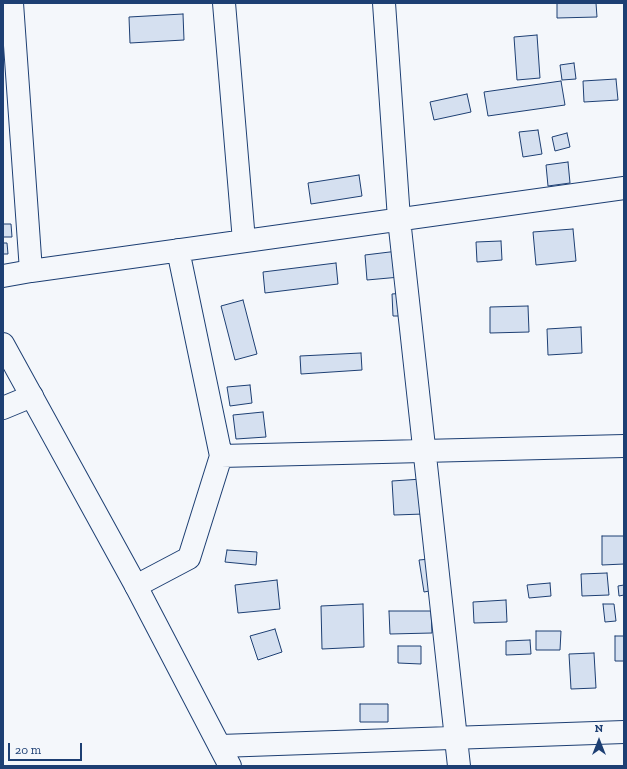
<!DOCTYPE html>
<style>
body{margin:0}
#map{position:relative;width:627px;height:769px;overflow:hidden;background:#f4f7fb;font-family:"Zilla Slab",serif}
canvas{display:block}
.frame{position:absolute;inset:0;border:4px solid #1d3f73;pointer-events:none}
.north{position:absolute;left:579px;top:721px;width:40px;height:40px;-webkit-text-stroke:3px #f4f7fb;paint-order:stroke;rotate:0deg;font-size:11px;font-weight:700;line-height:16px;text-align:center;color:#1d3f73}
.north::after{content:'';display:block;margin:auto;width:14px;height:18px;background:#1d3f73;clip-path:polygon(50% 0,100% 100%,50% 72%,0 100%)}
.scale{position:absolute;left:8px;top:743px;width:74px;height:18px;box-sizing:border-box;border:2px solid #1d3f73;border-top:0;padding-left:5px;font-size:12px;line-height:14px;white-space:nowrap;color:#1d3f73;-webkit-text-stroke:3px #f4f7fb;paint-order:stroke}
</style>
<div id="map">
<canvas width="627" height="769"></canvas>
<div class="frame"></div>
<div class="north">N</div>
<div class="scale">20 m</div>
</div>
<script>
const context = document.querySelector('canvas').getContext('2d');
context.lineJoin = 'round';
function paint(path, color) { context.fillStyle = color; context.fill(path, 'evenodd'); }
const poly = rows => new Path2D(rows.map(r => 'M' + r).join(''));
function stroke(path, color, width, dash) { context.strokeStyle = color; context.lineWidth = width; context.lineCap = dash ? 'butt' : 'round'; context.setLineDash(dash || []); context.stroke(path); }
const building = poly([
 [557,3,596,3,597,17,557,18,557,3],
 [183,14,184,40,130,43,129,17,183,14],
 [537,35,540,78,517,80,514,37,537,35],
 [574,63,576,79,562,80,560,65,574,63],
 [616,79,618,100,584,102,583,81,616,79],
 [561,81,565,105,488,116,484,92,561,81],
 [467,94,471,112,434,120,430,102,467,94],
 [538,130,542,154,523,157,519,132,538,130],
 [567,133,570,147,555,151,552,137,567,133],
 [568,162,570,183,548,186,546,165,568,162],
 [359,175,362,196,311,204,308,183,359,175],
 [3,224,11,224,12,237,3,237,3,224],
 [573,229,576,261,536,265,533,232,573,229],
 [501,241,502,260,477,262,476,242,501,241],
 [3,243,7,243,8,254,3,254,3,243],
 [398,251,400,277,367,280,365,255,398,251],
 [336,263,338,284,265,293,263,272,336,263],
 [404,293,405,316,393,316,392,294,404,293],
 [243,300,257,354,235,360,221,306,243,300],
 [528,306,529,332,490,333,490,307,528,306],
 [581,327,582,353,548,355,547,329,581,327],
 [361,353,362,370,301,374,300,356,361,353],
 [250,385,252,403,230,406,227,387,250,385],
 [263,412,266,437,236,439,233,415,263,412],
 [422,479,424,514,394,515,392,481,422,479],
 [602,536,624,536,624,564,602,565,602,536],
 [227,550,257,552,256,565,225,562,227,550],
 [430,559,435,590,424,592,419,560,430,559],
 [607,573,609,595,582,596,581,574,607,573],
 [277,580,280,609,238,613,235,585,277,580],
 [550,583,551,596,529,598,527,585,550,583],
 [624,585,624,595,619,596,618,586,624,585],
 [506,600,507,622,474,623,473,602,506,600],
 [363,604,364,647,322,649,321,606,363,604],
 [603,604,614,604,616,621,605,622,603,604],
 [389,611,431,611,432,633,390,634,389,611],
 [275,629,282,652,258,660,250,636,275,629],
 [536,631,561,631,560,650,536,650,536,631],
 [615,636,624,636,624,661,615,661,615,636],
 [530,640,531,654,506,655,506,641,530,640],
 [398,646,421,646,421,664,398,663,398,646],
 [594,653,596,688,571,689,569,654,594,653],
 [360,704,388,704,388,722,360,722,360,704]
]);
paint(building, '#d5e0f0');
stroke(building, '#1d3f73', 1);
const minor = poly([
 [12,3,31,271],
 [224,3,244,241],
 [384,3,399,219,459,766],
 [3,276,31,271,624,188],
 [3,408,32,396],
 [221,456,624,446],
 [136,586,189,558,221,456,178,250],
 [220,746,624,732]
]);
const secondary = poly([
 [3,344,136,586,230,766]
]);
stroke(minor, '#1d3f73', 24);
stroke(secondary, '#1d3f73', 24);
stroke(minor, '#f4f7fb', 22);
stroke(secondary, '#f4f7fb', 22);
</script>
